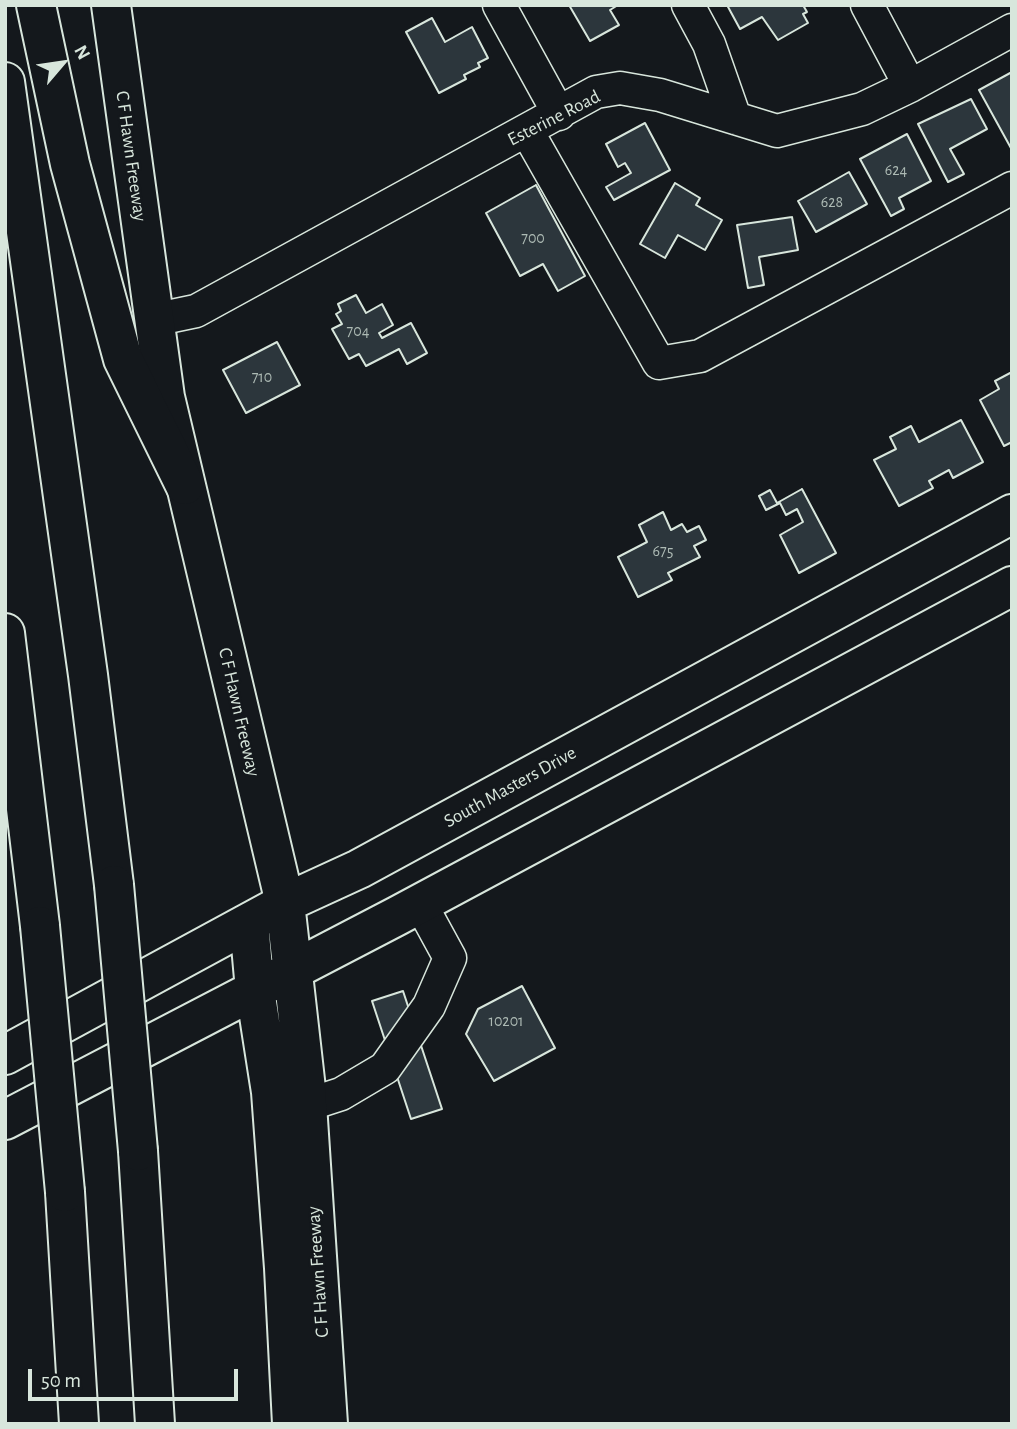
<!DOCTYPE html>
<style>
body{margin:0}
#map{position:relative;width:1017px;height:1429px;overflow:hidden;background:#14181c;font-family:"Alegreya Sans",sans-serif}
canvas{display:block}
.frame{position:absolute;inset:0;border:7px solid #d8e6dc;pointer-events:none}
.north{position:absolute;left:28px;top:28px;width:70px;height:70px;-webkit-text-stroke:5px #14181c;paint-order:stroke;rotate:61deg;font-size:19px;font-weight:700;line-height:28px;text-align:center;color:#d8e6dc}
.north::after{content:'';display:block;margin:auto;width:24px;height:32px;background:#d8e6dc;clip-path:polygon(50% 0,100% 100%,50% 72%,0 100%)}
.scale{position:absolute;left:28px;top:1369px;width:210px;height:32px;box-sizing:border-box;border:4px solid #d8e6dc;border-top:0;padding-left:9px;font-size:21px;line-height:24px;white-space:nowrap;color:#d8e6dc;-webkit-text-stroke:5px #14181c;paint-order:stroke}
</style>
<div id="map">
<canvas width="1017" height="1429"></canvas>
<div class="frame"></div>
<div class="north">N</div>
<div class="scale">50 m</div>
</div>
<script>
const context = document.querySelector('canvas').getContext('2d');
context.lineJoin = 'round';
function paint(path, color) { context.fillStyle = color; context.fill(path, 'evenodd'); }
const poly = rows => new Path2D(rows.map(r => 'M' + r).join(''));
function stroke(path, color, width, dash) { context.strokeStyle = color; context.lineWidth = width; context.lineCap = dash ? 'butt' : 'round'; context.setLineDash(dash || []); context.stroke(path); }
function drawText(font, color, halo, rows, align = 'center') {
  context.font = font + ' "Alegreya Sans",sans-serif'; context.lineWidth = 5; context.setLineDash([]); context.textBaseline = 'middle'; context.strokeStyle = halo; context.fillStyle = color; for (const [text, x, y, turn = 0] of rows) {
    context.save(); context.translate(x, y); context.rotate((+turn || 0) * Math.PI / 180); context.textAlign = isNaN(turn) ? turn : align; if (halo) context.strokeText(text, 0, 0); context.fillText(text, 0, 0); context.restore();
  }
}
const building = poly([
 [569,5,618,5,610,10,619,25,590,41,569,5],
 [727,5,803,5,807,12,803,14,808,23,778,40,762,17,740,29,727,5],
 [432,18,445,42,472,27,488,58,478,63,480,67,464,75,466,79,439,93,406,32,432,18],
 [1012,72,1012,150,979,90,1012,72],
 [971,99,987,129,950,149,964,174,948,182,918,124,971,99],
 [645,123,670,170,614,200,606,187,631,173,625,163,618,167,606,144,645,123],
 [907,134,931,181,899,198,904,209,891,216,860,159,907,134],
 [849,172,867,204,816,232,798,201,849,172],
 [675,183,700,198,696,205,722,220,705,250,678,235,665,258,640,244,675,183],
 [536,185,585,276,558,291,543,264,520,276,486,213,536,185],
 [792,217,798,250,759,257,764,285,748,288,737,225,792,217],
 [356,295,366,313,382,304,393,325,379,333,382,338,411,323,427,353,407,364,399,349,366,366,359,354,349,359,332,329,342,324,336,314,341,311,338,304,356,295],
 [277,342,300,385,246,413,223,370,277,342],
 [1012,372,1012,442,1004,446,980,400,999,389,995,381,1012,372],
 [961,420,983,462,953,478,949,470,929,481,933,488,899,506,874,460,896,449,890,437,911,426,919,442,961,420],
 [802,489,836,553,799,573,780,535,803,522,797,509,786,515,780,503,766,510,759,496,770,490,777,503,802,489],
 [663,512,671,530,682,524,687,532,699,526,706,540,694,546,700,557,668,573,672,580,638,597,618,557,647,542,639,525,663,512],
 [522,986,555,1048,494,1081,466,1034,478,1009,522,986],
 [403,991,442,1109,411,1119,372,1001,403,991]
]);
paint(building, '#2c363c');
stroke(building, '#d8e6dc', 2);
const minor = poly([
 [499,5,559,114],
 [688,5,709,44,735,118],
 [867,5,910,86],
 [527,131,659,363,700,356,1012,188],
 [153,320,196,311,596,92,620,88,660,95,777,131,862,109,910,86,1012,30],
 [307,1105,341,1094,385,1068,429,1006,450,958,420,903]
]);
const major = poly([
 [111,5,165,397,285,903,306,1089,328,1424],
 [249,923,255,990,271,1092,284,1268,292,1424],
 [5,1055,285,903,359,869,1012,514],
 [5,1120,397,916,1012,586]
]);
const highway = poly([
 [36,5,70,164,123,359,185,485],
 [5,82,88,675,114,885],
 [5,633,40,926],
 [138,1151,155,1424],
 [65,1192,79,1424]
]);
stroke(minor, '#d8e6dc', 35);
stroke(major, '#d8e6dc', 42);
stroke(highway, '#d8e6dc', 42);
stroke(minor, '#14181c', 32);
stroke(major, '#14181c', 38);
stroke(highway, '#14181c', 38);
const highwayBridge = poly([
 [114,885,138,1151],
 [40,926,65,1192]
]);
stroke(highwayBridge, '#d8e6dc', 42, []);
stroke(highwayBridge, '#14181c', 38);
drawText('16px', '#adbab4', null, [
 ["624",896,170],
 ["628",832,202],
 ["700",533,238],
 ["704",358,331],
 ["710",262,377],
 ["675",663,551],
 ["10201",506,1021]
]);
drawText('19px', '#d8e6dc', '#14181c', [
 ["Esterine Road",554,118,-27],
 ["C F Hawn Freeway",131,156,82],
 ["C F Hawn Freeway",239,712,77],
 ["South Masters Drive",510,787,-29],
 ["C F Hawn Freeway",318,1272,-94]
]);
</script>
